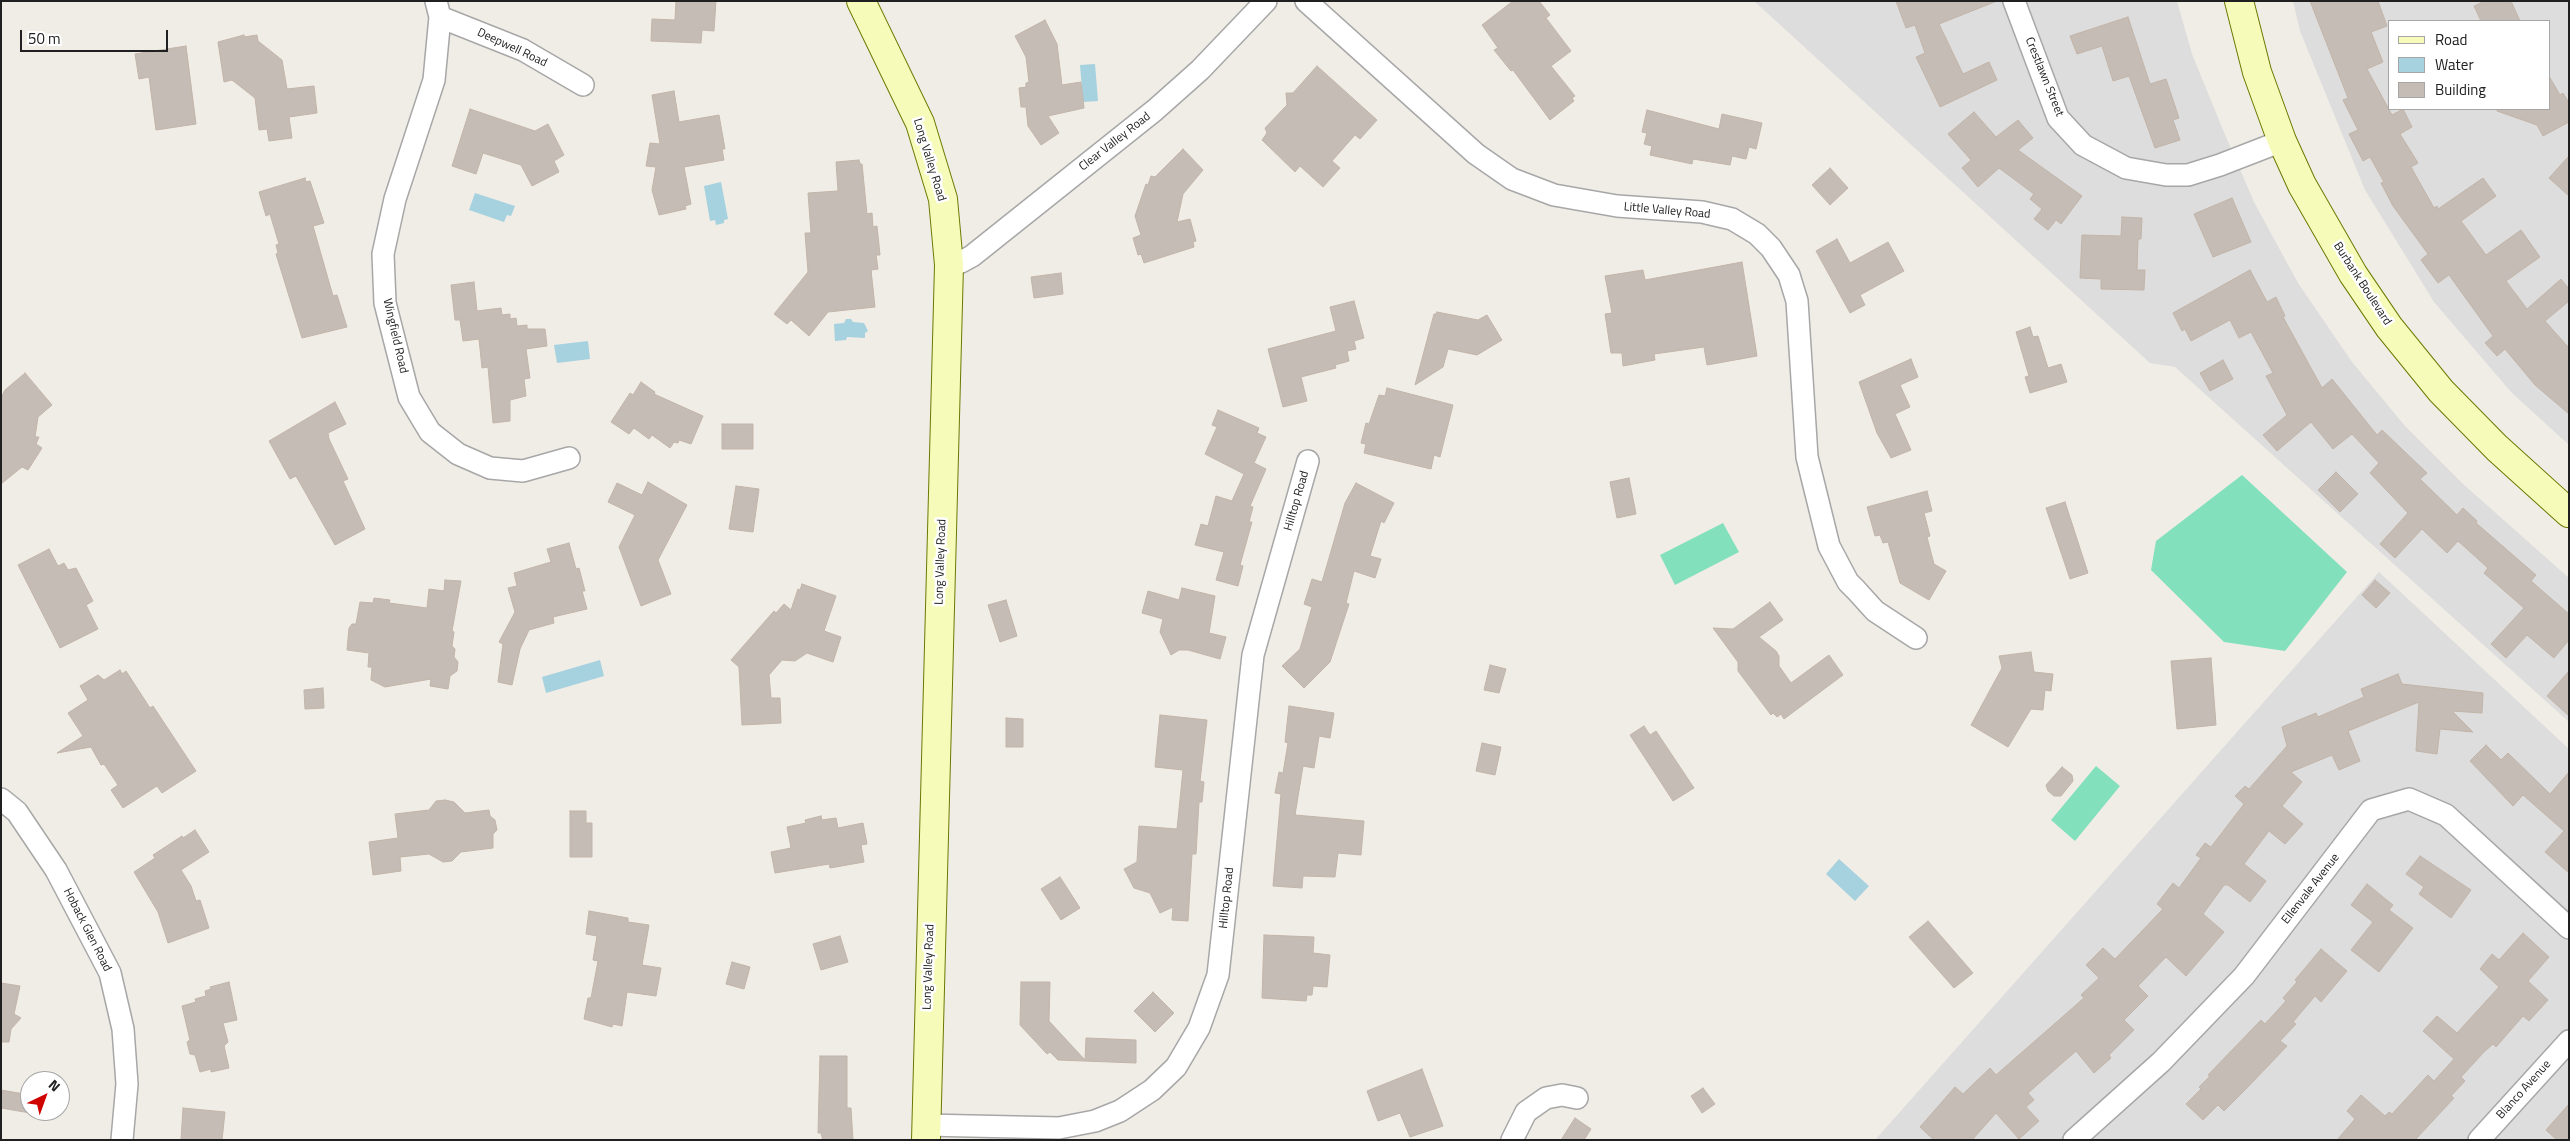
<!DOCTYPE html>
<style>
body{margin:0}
#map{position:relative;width:2570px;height:1141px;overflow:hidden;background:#f0ede6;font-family:"Titillium Web",sans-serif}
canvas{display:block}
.frame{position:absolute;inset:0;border:2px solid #202020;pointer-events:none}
.legend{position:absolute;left:2388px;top:20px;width:162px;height:90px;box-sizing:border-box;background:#fff;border:1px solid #a6a6a6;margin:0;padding:6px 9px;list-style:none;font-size:15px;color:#202020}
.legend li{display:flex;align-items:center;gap:10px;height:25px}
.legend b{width:25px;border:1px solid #a6a6a6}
.north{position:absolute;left:20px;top:1071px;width:50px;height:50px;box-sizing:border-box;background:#fff;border:1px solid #a6a6a6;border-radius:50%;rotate:42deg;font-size:14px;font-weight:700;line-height:20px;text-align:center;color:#202020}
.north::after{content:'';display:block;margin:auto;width:18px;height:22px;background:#cf0300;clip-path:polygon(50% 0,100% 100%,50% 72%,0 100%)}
.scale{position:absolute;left:20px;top:30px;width:148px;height:22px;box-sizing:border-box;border:2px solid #202020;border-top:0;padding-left:6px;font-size:15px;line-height:18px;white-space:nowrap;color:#202020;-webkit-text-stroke:4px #fff;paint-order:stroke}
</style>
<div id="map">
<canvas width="2570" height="1141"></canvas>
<div class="frame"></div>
<ul class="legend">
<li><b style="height:6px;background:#f7fbba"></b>Road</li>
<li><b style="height:14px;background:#a6d1df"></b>Water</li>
<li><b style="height:14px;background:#c5bdb5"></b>Building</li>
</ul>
<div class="north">N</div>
<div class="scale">50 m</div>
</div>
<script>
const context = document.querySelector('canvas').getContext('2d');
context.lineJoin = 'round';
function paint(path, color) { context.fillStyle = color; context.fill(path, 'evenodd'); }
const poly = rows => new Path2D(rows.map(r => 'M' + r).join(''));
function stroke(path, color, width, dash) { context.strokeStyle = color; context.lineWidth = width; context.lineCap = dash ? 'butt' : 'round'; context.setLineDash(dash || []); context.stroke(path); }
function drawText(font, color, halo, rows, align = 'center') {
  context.font = font + ' "Titillium Web",sans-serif'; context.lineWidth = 5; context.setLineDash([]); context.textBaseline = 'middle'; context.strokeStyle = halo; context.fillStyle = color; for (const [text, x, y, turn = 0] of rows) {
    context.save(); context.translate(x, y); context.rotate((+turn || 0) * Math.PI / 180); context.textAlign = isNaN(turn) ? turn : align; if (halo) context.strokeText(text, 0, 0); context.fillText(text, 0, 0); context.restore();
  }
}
paint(poly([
 [1754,1,2177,1,2192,54,2223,130,2254,202,2298,283,2352,362,2405,426,2462,483,2569,578,2569,722,2175,367,2150,363],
 [2293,1,2569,1,2569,445,2511,392,2434,302,2365,190,2300,31],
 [2389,21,2549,21,2549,109,2389,109],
 [2379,572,2569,749,2569,1140,1875,1140]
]), '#dedddd');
paint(poly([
 [2242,475,2347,572,2285,651,2224,642,2151,570,2156,541],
 [1723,523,1739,552,1675,585,1660,555],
 [2096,766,2120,786,2075,841,2051,820]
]), '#83e0bd');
paint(poly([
 [1095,64,1098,101,1083,102,1080,65],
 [721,182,728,219,724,220,724,223,716,225,715,220,710,221,704,186],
 [475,193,515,206,511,216,507,215,504,222,469,210],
 [846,319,851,319,853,322,864,323,868,331,865,333,865,338,847,337,846,340,835,341,834,324,844,323],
 [588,341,590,359,557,363,554,345],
 [600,660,604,676,546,693,542,677],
 [1839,859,1869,886,1855,901,1826,874]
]), '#a6d1df');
const building = poly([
 [676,1,716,1,714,31,702,30,701,43,651,41,652,19,675,20,676,1],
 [1513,1,1539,1,1550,15,1546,18,1571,51,1551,66,1575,96,1572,98,1574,101,1550,120,1513,70,1511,71,1494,50,1498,48,1482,25,1513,1],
 [1896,1,1997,1,1939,24,1963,74,1989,62,1997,80,1940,107,1916,57,1925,53,1915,25,1906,28,1896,1],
 [2310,1,2378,1,2387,26,2371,32,2383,62,2367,69,2392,115,2403,109,2412,127,2400,134,2418,163,2411,167,2434,208,2437,206,2438,209,2483,178,2496,196,2461,221,2486,255,2521,230,2540,257,2506,281,2527,309,2561,279,2569,289,2569,301,2545,321,2569,348,2569,414,2535,385,2505,349,2497,356,2485,343,2493,336,2449,275,2438,283,2421,260,2428,254,2393,206,2381,183,2384,182,2370,157,2363,161,2349,134,2358,130,2343,100,2348,98,2310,1],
 [2485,1,2511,1,2520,21,2481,21,2474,6,2485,1],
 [2128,17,2150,84,2166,79,2179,118,2173,120,2180,140,2155,148,2129,76,2113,81,2102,46,2077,54,2070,36,2128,17],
 [1045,20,1057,44,1062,85,1081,82,1084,108,1048,116,1059,133,1041,145,1028,126,1026,107,1021,107,1019,88,1026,87,1026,83,1029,82,1026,57,1015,36,1045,20],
 [244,35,244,37,257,35,258,41,282,60,287,89,314,86,317,113,289,117,292,138,269,141,267,129,259,130,255,98,232,80,224,82,218,42,244,35],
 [186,46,196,124,156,130,149,77,139,79,135,54,186,46],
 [1317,66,1377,120,1360,139,1355,135,1332,161,1340,168,1323,187,1300,166,1295,172,1262,140,1267,133,1265,128,1287,105,1286,93,1293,93,1317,66],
 [2549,76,2560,95,2563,93,2569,103,2569,122,2543,136,2537,125,2497,111,2497,109,2549,109,2549,76],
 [674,91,679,122,719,115,725,149,722,149,724,160,684,167,691,204,685,206,686,209,659,215,652,190,656,167,646,166,650,143,660,144,652,95,674,91],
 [470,109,535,131,548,124,564,155,554,161,559,172,532,186,521,165,483,153,476,174,452,166,470,109],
 [1647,110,1719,129,1722,114,1762,123,1756,149,1749,147,1746,159,1732,156,1730,165,1693,159,1692,164,1650,155,1652,146,1644,144,1647,133,1642,132,1647,110],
 [1974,112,1996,137,2018,120,2033,138,2018,150,2082,196,2061,224,2056,220,2048,230,2034,219,2042,209,2030,199,2034,194,1999,168,1978,187,1962,168,1971,160,1948,134,1974,112],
 [1183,149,1203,170,1183,194,1177,222,1190,219,1196,241,1193,242,1194,247,1144,263,1141,254,1138,255,1133,238,1141,235,1135,216,1146,184,1148,185,1151,176,1155,177,1183,149],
 [2569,156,2569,196,2549,178,2569,156],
 [859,160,860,164,862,164,867,214,872,213,873,227,877,226,880,255,876,255,878,269,871,270,875,307,828,312,809,336,791,320,787,324,774,314,808,272,805,233,811,233,808,193,838,191,836,162,859,160],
 [1830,168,1848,188,1830,205,1812,185,1830,168],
 [305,178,306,182,310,181,324,223,313,226,333,296,337,295,347,327,302,338,276,254,278,253,276,245,279,244,270,214,266,216,259,192,305,178],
 [2232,198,2251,242,2213,257,2194,214,2232,198],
 [2122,217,2142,218,2141,239,2138,239,2137,270,2145,270,2144,290,2101,289,2101,279,2080,278,2082,235,2121,236,2122,217],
 [1837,239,1850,263,1888,242,1904,271,1860,295,1865,305,1850,313,1816,251,1837,239],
 [1742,262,1757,356,1707,365,1704,347,1654,354,1655,360,1623,366,1622,353,1611,353,1605,314,1612,313,1605,276,1643,270,1645,280,1742,262],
 [2250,270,2267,302,2276,297,2285,316,2283,317,2322,388,2332,379,2377,435,2382,430,2427,473,2420,479,2457,515,2463,508,2477,521,2476,523,2536,575,2531,581,2569,614,2569,640,2554,658,2527,635,2506,658,2491,644,2524,608,2484,573,2488,568,2458,541,2447,553,2422,529,2395,558,2380,544,2408,513,2370,473,2379,463,2352,434,2333,449,2311,422,2277,451,2263,435,2287,415,2266,376,2273,373,2251,332,2239,338,2230,320,2191,341,2185,329,2182,331,2173,313,2250,270],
 [1061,273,1063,294,1034,298,1031,277,1061,273],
 [474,282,477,311,501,308,502,315,510,314,510,319,516,318,517,326,527,325,527,329,545,329,547,346,526,349,530,378,524,379,526,396,510,400,510,421,493,423,488,367,482,368,479,339,463,341,460,320,455,320,451,285,474,282],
 [1354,301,1364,338,1354,341,1356,349,1347,351,1349,361,1335,365,1336,368,1301,377,1307,401,1283,407,1268,349,1336,331,1330,307,1354,301],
 [1437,312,1478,320,1487,315,1502,340,1477,355,1448,349,1443,367,1415,385,1434,314,1436,314,1437,312],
 [2030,327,2033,337,2038,336,2048,368,2061,364,2067,382,2030,393,2025,377,2029,376,2016,332,2030,327],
 [1911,359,1918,377,1900,385,1910,407,1895,414,1911,450,1891,458,1877,433,1859,382,1911,359],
 [2223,360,2233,379,2210,391,2200,373,2223,360],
 [25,373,52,405,38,417,35,437,39,437,36,444,42,448,28,470,22,467,1,484,1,398,5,390,25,373],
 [641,382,655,392,654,394,703,416,691,444,679,440,678,443,674,442,670,448,652,435,649,439,634,428,629,434,611,422,630,393,633,395,641,382],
 [1387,388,1453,405,1440,457,1434,455,1431,469,1364,453,1366,444,1361,443,1366,423,1369,424,1379,395,1385,396,1387,388],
 [335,402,346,424,328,433,329,439,348,479,343,481,365,529,335,545,296,476,290,479,269,441,335,402],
 [1218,410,1259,428,1257,433,1266,437,1254,463,1266,469,1250,506,1253,507,1249,522,1252,522,1240,565,1243,566,1238,586,1216,580,1224,552,1195,545,1201,524,1208,526,1216,496,1232,501,1244,474,1205,454,1217,427,1212,425,1218,410],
 [722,424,753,424,753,449,722,449,722,424],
 [2336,472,2358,494,2340,512,2318,490,2336,472],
 [1629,478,1636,514,1617,518,1610,482,1629,478],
 [648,482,687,505,658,560,671,594,641,606,619,547,635,515,608,502,617,483,642,495,648,482],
 [1356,483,1394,503,1384,523,1381,521,1370,556,1381,559,1375,578,1354,571,1346,603,1349,604,1330,662,1304,688,1282,666,1300,649,1312,607,1304,604,1312,579,1322,582,1345,503,1356,483],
 [736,486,759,489,753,532,729,529,736,486],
 [1927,491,1932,511,1924,513,1930,536,1927,537,1934,564,1946,571,1929,600,1900,583,1888,542,1883,543,1880,535,1875,536,1867,507,1927,491],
 [2065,502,2088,573,2070,579,2046,508,2065,502],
 [569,543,576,569,579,568,585,591,582,591,587,609,553,617,554,623,529,630,520,649,512,685,498,682,503,644,499,642,515,612,508,588,517,586,514,573,551,562,547,549,569,543],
 [49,549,58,566,64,563,68,570,76,568,93,601,86,605,98,629,60,648,18,565,49,549],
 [445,580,461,581,452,631,454,632,452,646,455,649,454,657,458,662,457,671,450,676,448,689,430,686,431,679,385,687,371,680,372,667,368,667,369,653,347,650,349,628,352,624,356,624,360,602,373,603,374,598,390,600,389,603,427,608,429,589,444,591,445,580],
 [2375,580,2390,593,2376,608,2362,595,2375,580],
 [802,584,836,596,824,631,841,637,833,662,807,653,795,661,782,660,769,675,771,698,780,698,781,723,742,725,739,667,731,660,774,611,776,613,784,604,791,610,798,589,800,590,802,584],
 [1182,588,1215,596,1209,633,1226,637,1220,659,1188,650,1179,650,1171,655,1160,632,1163,619,1142,613,1148,591,1179,600,1182,588],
 [1006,600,1017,636,1000,642,988,605,1006,600],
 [1770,602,1783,620,1759,637,1776,651,1779,656,1779,666,1791,683,1829,655,1843,675,1784,719,1781,714,1777,717,1773,713,1771,715,1738,671,1738,662,1713,628,1733,629,1770,602],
 [2031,652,2034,672,2053,674,2051,691,2045,690,2043,710,2031,709,2008,747,1971,725,2002,668,1999,656,2031,652],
 [2211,658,2216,725,2177,729,2171,661,2211,658],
 [1490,665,1506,669,1499,693,1484,690,1490,665],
 [120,670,122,674,126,671,150,708,153,706,196,771,162,793,157,786,123,808,111,790,118,785,104,764,101,765,91,747,57,753,83,736,68,713,88,700,80,686,98,675,104,680,120,670],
 [2569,671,2569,716,2547,696,2569,671],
 [2398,674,2402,684,2483,693,2482,713,2452,711,2473,732,2440,729,2437,754,2416,751,2419,702,2348,731,2360,761,2339,770,2332,755,2291,772,2302,782,2282,806,2303,824,2285,844,2269,831,2244,864,2266,881,2250,902,2228,885,2224,885,2203,914,2224,932,2186,976,2166,957,2138,986,2148,996,2124,1020,2134,1030,2109,1055,2111,1058,2094,1073,2076,1051,2028,1093,2034,1100,2026,1107,2039,1121,2019,1139,1996,1113,1972,1140,1934,1140,1920,1127,1955,1087,1963,1094,1990,1068,1996,1075,2084,998,2081,995,2099,978,2086,965,2103,948,2115,959,2163,909,2157,904,2173,883,2179,888,2201,858,2196,855,2205,843,2211,847,2244,804,2235,796,2245,786,2249,789,2287,746,2282,727,2316,713,2318,717,2364,697,2361,689,2398,674],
 [323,688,324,708,305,709,304,690,323,688],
 [1289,706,1334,713,1330,738,1319,736,1314,768,1303,766,1295,815,1364,821,1361,855,1338,853,1335,877,1303,876,1302,888,1273,886,1281,794,1275,793,1279,772,1283,773,1288,743,1285,742,1289,706],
 [1160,715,1207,720,1200,781,1204,782,1202,802,1199,802,1196,854,1192,854,1188,921,1172,920,1173,907,1160,913,1150,893,1134,888,1124,869,1137,862,1139,826,1177,829,1183,770,1155,767,1160,715],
 [1006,718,1023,719,1023,747,1006,747,1006,718],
 [1644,726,1650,735,1656,731,1694,788,1673,801,1630,735,1644,726],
 [1482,743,1501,747,1495,775,1476,771,1482,743],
 [2486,745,2501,760,2508,753,2550,794,2569,772,2569,873,2545,852,2564,831,2523,795,2513,806,2470,761,2486,745],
 [2062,767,2072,775,2073,781,2061,796,2054,796,2048,791,2046,785,2062,767],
 [445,800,454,802,465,813,489,810,490,816,495,820,497,830,493,834,493,848,461,852,452,861,443,862,429,854,400,857,401,871,373,875,369,842,398,838,395,814,429,810,436,801,445,800],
 [570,811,586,811,586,823,592,823,592,857,570,857,570,811],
 [821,816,822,820,836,818,838,828,863,823,867,844,861,845,864,862,830,868,829,864,775,873,771,852,791,848,787,827,806,823,805,820,821,816],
 [195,830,209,852,181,870,191,886,196,901,200,900,209,928,168,943,158,912,134,872,155,858,153,855,182,836,183,838,195,830],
 [2420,856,2471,890,2451,918,2419,894,2424,887,2406,874,2420,856],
 [1060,877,1080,908,1061,920,1041,889,1060,877],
 [2367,884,2393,905,2389,910,2413,928,2379,972,2351,950,2373,922,2351,905,2367,884],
 [589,911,628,918,628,922,649,925,642,965,661,968,656,996,627,992,622,1026,613,1024,612,1027,584,1019,588,998,591,998,598,961,593,960,597,936,586,934,589,911],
 [1928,921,1973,973,1954,988,1909,937,1928,921],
 [2523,933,2549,957,2528,981,2548,1000,2529,1021,2523,1016,2496,1047,2493,1044,2484,1052,2461,1077,2465,1081,2451,1096,2454,1098,2415,1140,2337,1140,2355,1119,2347,1111,2361,1095,2385,1116,2389,1112,2392,1114,2428,1075,2434,1081,2454,1059,2423,1031,2437,1016,2457,1033,2499,987,2480,969,2492,954,2499,960,2523,933],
 [1264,935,1314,937,1313,953,1330,955,1327,987,1313,986,1312,995,1307,995,1306,1001,1262,998,1264,935],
 [840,936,848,962,821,970,813,944,840,936],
 [2321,949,2347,971,2321,1002,2315,996,2293,1022,2296,1024,2280,1041,2287,1046,2246,1089,2224,1111,2218,1105,2203,1120,2186,1104,2201,1089,2199,1087,2210,1076,2208,1075,2261,1020,2265,1024,2286,1001,2283,998,2297,982,2295,980,2321,949],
 [732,962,750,967,744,989,726,984,732,962],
 [229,982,237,1020,223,1023,228,1042,224,1046,229,1068,211,1072,211,1069,200,1072,195,1055,190,1054,187,1042,190,1040,182,1006,196,1002,195,999,206,996,205,991,211,989,210,987,229,982],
 [1021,982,1050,982,1049,1021,1085,1060,1086,1038,1136,1040,1136,1063,1058,1060,1050,1052,1047,1054,1020,1025,1021,982],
 [1,983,20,986,14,1014,21,1018,11,1029,9,1042,1,1042,1,983],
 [1153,992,1174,1013,1155,1032,1134,1011,1153,992],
 [820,1056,847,1056,847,1108,851,1108,853,1140,823,1140,821,1133,818,1133,820,1056],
 [1422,1069,1443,1126,1410,1137,1400,1113,1378,1121,1367,1091,1422,1069],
 [1703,1088,1715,1104,1702,1113,1691,1096,1703,1088],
 [1,1090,30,1095,30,1113,1,1108,1,1090],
 [2569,1104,2569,1140,2557,1140,2546,1130,2569,1104],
 [183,1108,225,1112,222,1140,181,1140,183,1108],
 [1575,1118,1591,1129,1584,1140,1561,1140,1575,1118]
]);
paint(building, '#c5bdb5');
stroke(building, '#c2b4a8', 1);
const street = poly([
 [436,1,440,17,434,80,395,199,383,254,385,303,409,397,430,432,458,454,490,468,523,471,569,458],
 [1306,1,1476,154,1512,179,1554,195,1617,206,1702,212,1732,219,1757,234,1771,248,1789,275,1797,301,1807,457,1829,546,1848,582,1856,590,1875,611,1916,638],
 [2014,1,2058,118,2083,145,2126,168,2166,175,2188,175,2220,165,2282,141],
 [440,17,523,50,583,85],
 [949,265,961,262,972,256,1155,110,1200,70,1266,1],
 [1,799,17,812,56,870,110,973,123,1029,127,1084,122,1140],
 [926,1125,1059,1128,1095,1121,1120,1111,1152,1090,1176,1067,1199,1028,1218,975,1253,655,1308,461],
 [1512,1140,1526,1112,1546,1098,1562,1095,1577,1098],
 [2074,1140,2161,1062,2244,976,2371,810,2409,799,2446,815,2569,928],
 [2479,1140,2569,1041]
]);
const secondary = poly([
 [861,1,920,123,943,199,949,265,926,1140],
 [2239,1,2257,72,2282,141,2302,185,2353,274,2389,327,2441,391,2497,448,2569,513]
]);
stroke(street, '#a7a7a7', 24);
stroke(secondary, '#6c7a03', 30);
stroke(street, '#fff', 21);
stroke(secondary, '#f7fbba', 28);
drawText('12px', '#202020', '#fff', [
 ["Deepwell Road",512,48,25],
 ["Crestlawn Street",2044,77,68],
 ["Clear Valley Road",1115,142,-38],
 ["Long Valley Road",929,160,73],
 ["Little Valley Road",1667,211,5],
 ["Burbank Boulevard",2362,284,57],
 ["Wingfield Road",395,336,77],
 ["Hilltop Road",1297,501,-74],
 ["Long Valley Road",941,562,-88],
 ["Ellenvale Avenue",2311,889,-52],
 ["Hilltop Road",1227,898,-84],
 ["Hoback Glen Road",87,930,63],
 ["Long Valley Road",929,967,-88],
 ["Blanco Avenue",2524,1090,-48]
]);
</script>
